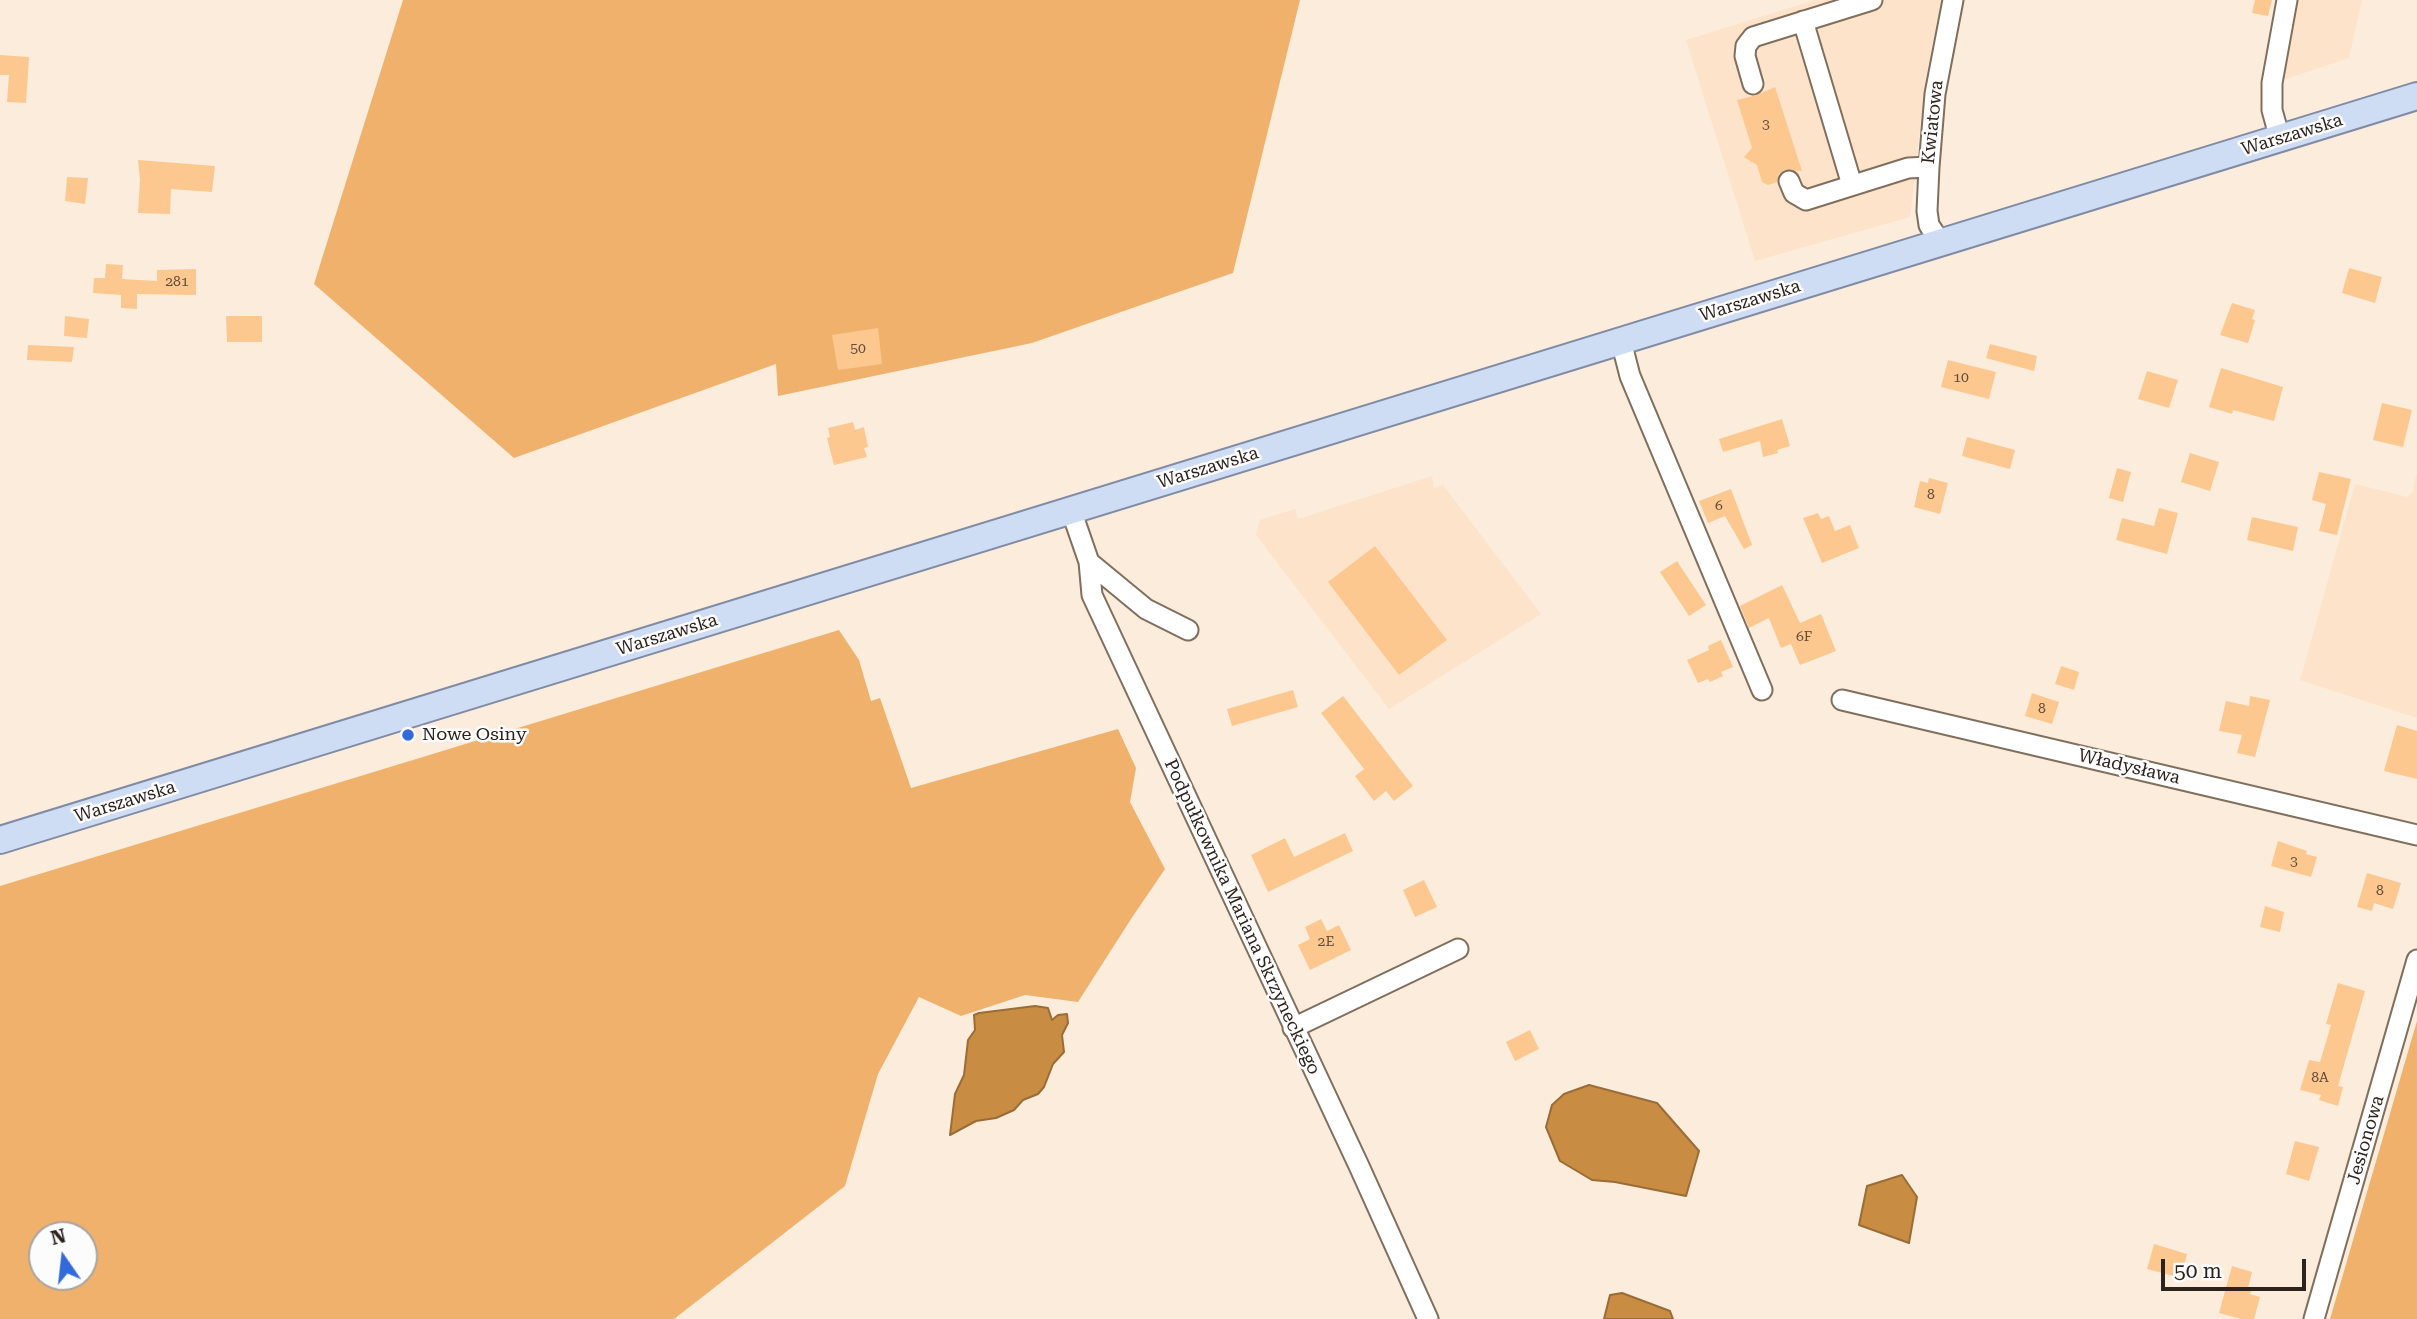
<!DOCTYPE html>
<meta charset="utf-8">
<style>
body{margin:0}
#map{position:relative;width:2417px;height:1319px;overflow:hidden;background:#fcecdc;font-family:"Roboto Serif",serif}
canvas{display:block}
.north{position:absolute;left:28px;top:1221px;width:70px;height:70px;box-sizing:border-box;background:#fcfcfc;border:2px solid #a8a5a2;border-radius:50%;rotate:346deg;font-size:19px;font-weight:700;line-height:28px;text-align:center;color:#2b231c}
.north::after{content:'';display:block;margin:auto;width:24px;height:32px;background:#336ad9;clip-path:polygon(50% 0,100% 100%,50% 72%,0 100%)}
.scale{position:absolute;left:2161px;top:1259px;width:145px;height:32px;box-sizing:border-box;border:4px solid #2b231c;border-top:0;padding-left:9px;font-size:21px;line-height:24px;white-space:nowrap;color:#2b231c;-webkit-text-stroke:5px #fcfcfc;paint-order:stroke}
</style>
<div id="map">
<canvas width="2417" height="1319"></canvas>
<div class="north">N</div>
<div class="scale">50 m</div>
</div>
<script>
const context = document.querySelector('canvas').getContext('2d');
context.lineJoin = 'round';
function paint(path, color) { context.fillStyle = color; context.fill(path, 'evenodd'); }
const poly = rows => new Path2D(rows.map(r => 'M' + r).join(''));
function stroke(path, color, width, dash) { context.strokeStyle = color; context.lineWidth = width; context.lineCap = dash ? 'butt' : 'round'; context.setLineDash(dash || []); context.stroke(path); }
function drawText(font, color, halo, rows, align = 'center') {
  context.font = font + ' "Roboto Serif",serif'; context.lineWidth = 5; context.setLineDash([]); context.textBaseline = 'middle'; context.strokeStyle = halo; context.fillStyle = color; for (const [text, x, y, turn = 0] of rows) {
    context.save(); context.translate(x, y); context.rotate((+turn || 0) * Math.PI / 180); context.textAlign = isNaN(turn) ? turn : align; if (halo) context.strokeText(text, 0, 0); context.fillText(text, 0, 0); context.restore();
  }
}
paint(poly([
 [1815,0,1941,0,1926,76,1910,217,1755,261,1686,40],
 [2298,0,2362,0,2349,58,2286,79,2281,77],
 [2416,475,2417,475,2417,718,2300,680,2355,484,2407,497,2413,492],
 [1432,476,1434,488,1443,485,1541,614,1389,709,1256,535,1260,520,1295,509,1298,519]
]), '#fde3c9');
paint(poly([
 [403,0,1300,0,1233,273,1032,343,778,396,776,364,514,458,314,284],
 [839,630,859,660,871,701,880,698,911,788,1118,729,1136,768,1130,802,1165,869,1131,919,1078,1002,1025,995,961,1016,919,997,878,1074,845,1186,674,1319,0,1319,0,886],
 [42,1235,84,1235,84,1277,42,1277],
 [2417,1021,2417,1319,2330,1319]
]), '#f0b16c');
const water = poly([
 [1035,1006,1048,1008,1052,1020,1058,1015,1067,1014,1068,1023,1062,1035,1064,1052,1053,1064,1044,1087,1038,1094,1023,1100,1014,1110,996,1118,976,1121,950,1135,955,1094,964,1075,968,1040,975,1030,974,1015,979,1013,1035,1006],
 [1589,1085,1657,1103,1699,1151,1686,1196,1615,1182,1592,1180,1560,1161,1546,1127,1552,1105,1564,1094,1589,1085],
 [1902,1175,1917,1197,1909,1243,1859,1225,1867,1186,1902,1175],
 [1622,1293,1670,1311,1673,1319,1604,1319,1610,1295,1622,1293]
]);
paint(water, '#c98c43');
stroke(water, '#9a6c37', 2);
paint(poly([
 [2255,0,2272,0,2268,16,2252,13],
 [0,55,29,57,26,103,7,102,9,75,0,75],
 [1775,87,1802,171,1784,170,1779,174,1777,182,1768,185,1762,182,1757,165,1744,157,1752,148,1737,100,1757,95],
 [138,160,215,166,212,192,171,189,170,214,138,213,140,180],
 [67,177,88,178,85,204,65,201],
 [106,264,123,265,122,279,157,281,157,270,196,269,196,295,137,294,137,309,121,308,121,295,93,293,94,278,105,278],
 [2349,268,2382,277,2375,303,2342,293],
 [2232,303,2255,310,2252,319,2255,320,2248,343,2220,335],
 [65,316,89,319,87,338,64,336],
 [226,316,262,316,262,342,227,342],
 [878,328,882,364,838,370,832,335],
 [1990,344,2037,356,2034,371,1986,358],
 [28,345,74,347,72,362,27,360],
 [1948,360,1996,372,1989,399,1941,387],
 [2221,368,2283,387,2274,421,2233,410,2232,414,2209,407],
 [2147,371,2178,380,2169,408,2138,399],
 [2382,403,2412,410,2403,447,2373,440],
 [1782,419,1790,446,1777,450,1778,453,1763,457,1760,441,1723,452,1719,439],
 [853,422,855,430,864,427,868,447,864,448,867,457,834,465,827,438,830,437,828,428],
 [1967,437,2015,450,2010,469,1962,456],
 [2190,453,2219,462,2210,491,2181,482],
 [2117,468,2131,472,2123,502,2109,498],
 [2319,472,2351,479,2337,535,2319,531,2326,504,2312,500],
 [1929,478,1948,483,1940,514,1914,507,1920,481,1928,483],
 [1731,489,1752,545,1744,549,1725,516,1708,523,1699,501],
 [2159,508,2178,513,2167,554,2116,540,2122,518,2154,526],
 [1818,513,1821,519,1829,516,1835,531,1850,525,1859,548,1822,563,1803,518],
 [2252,517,2298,527,2293,551,2247,540],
 [1375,546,1447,640,1399,675,1328,582],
 [1677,561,1706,605,1689,616,1660,572],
 [1782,585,1800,623,1821,614,1836,651,1800,665,1791,644,1781,648,1769,618,1749,628,1740,606],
 [1721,640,1733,667,1721,672,1723,676,1710,682,1708,679,1698,683,1687,660,1709,650,1708,646],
 [2061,666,2079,672,2074,690,2055,684],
 [1293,690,1298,707,1232,726,1227,709],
 [2032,693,2059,702,2052,724,2025,716],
 [1343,696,1413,786,1394,801,1386,791,1374,801,1355,776,1364,769,1321,713],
 [2250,696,2270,700,2255,757,2237,753,2242,735,2219,731,2226,701,2249,706],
 [2397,725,2417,731,2417,779,2384,771],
 [1345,833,1353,851,1268,892,1251,855,1285,838,1294,857],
 [2278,841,2307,851,2306,854,2317,857,2311,877,2271,866],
 [2367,873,2401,883,2393,909,2374,903,2372,911,2357,907],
 [1424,880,1437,907,1415,917,1403,890],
 [2265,906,2284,912,2280,932,2260,927],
 [1321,919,1327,931,1339,925,1351,950,1310,970,1298,945,1310,939,1305,927],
 [2338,983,2365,991,2338,1086,2343,1087,2338,1106,2319,1100,2321,1095,2300,1090,2309,1060,2320,1062,2331,1025,2326,1024],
 [1530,1030,1539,1049,1515,1061,1506,1042],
 [2295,1141,2319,1147,2309,1181,2286,1174],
 [2154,1244,2187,1254,2184,1266,2187,1272,2177,1277,2147,1269],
 [2232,1266,2252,1272,2248,1288,2252,1289,2250,1294,2260,1297,2254,1319,2241,1319,2219,1313]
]), '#fcc890');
const minor = poly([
 [1803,21,1852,185],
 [1753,84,1745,56,1746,46,1753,37,1872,0],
 [2280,139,2272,110,2272,83,2287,0],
 [1789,181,1794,193,1806,200,1908,168,1929,167],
 [1941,243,1929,225,1927,211,1929,167,1935,94,1953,0],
 [1621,341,1630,376,1762,690],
 [1071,510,1089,562,1092,595,1359,1166,1428,1319],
 [1089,562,1146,609,1188,630],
 [1842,700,2417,835],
 [1293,1028,1458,949],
 [2314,1319,2417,960]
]);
const major = poly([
 [0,840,2417,96]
]);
stroke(minor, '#806f5d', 23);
stroke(major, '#808ca4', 30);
stroke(minor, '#fff', 19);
stroke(major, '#cedcf4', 26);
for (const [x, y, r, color] of [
 [408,735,7,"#336ad9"]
]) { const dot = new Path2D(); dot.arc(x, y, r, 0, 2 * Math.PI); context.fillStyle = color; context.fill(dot); stroke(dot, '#fcfcfc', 2.5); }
drawText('14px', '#5f4c39', null, [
 ["3",1766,125],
 ["281",177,282],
 ["50",858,349],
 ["10",1961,378],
 ["8",1931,495],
 ["6",1719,506],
 ["6F",1804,637],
 ["8",2042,709],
 ["3",2294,862],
 ["8",2380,891],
 ["2E",1326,942],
 ["8A",2320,1078]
]);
drawText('18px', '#2b231c', '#fcfcfc', [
 ["Kwiatowa",1933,122,-84],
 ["Warszawska",2292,135,-17],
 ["Warszawska",1750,301,-17],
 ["Warszawska",1208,468,-17],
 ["Warszawska",667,635,-17],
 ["Władysława",2129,767,13],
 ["Warszawska",125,802,-17],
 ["Podpułkownika Mariana Skrzyneckiego",1242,917,65],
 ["Jesionowa",2366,1140,-74]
]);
drawText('18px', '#2b231c', '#fcfcfc', [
 ["Nowe Osiny",422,735]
], 'left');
</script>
